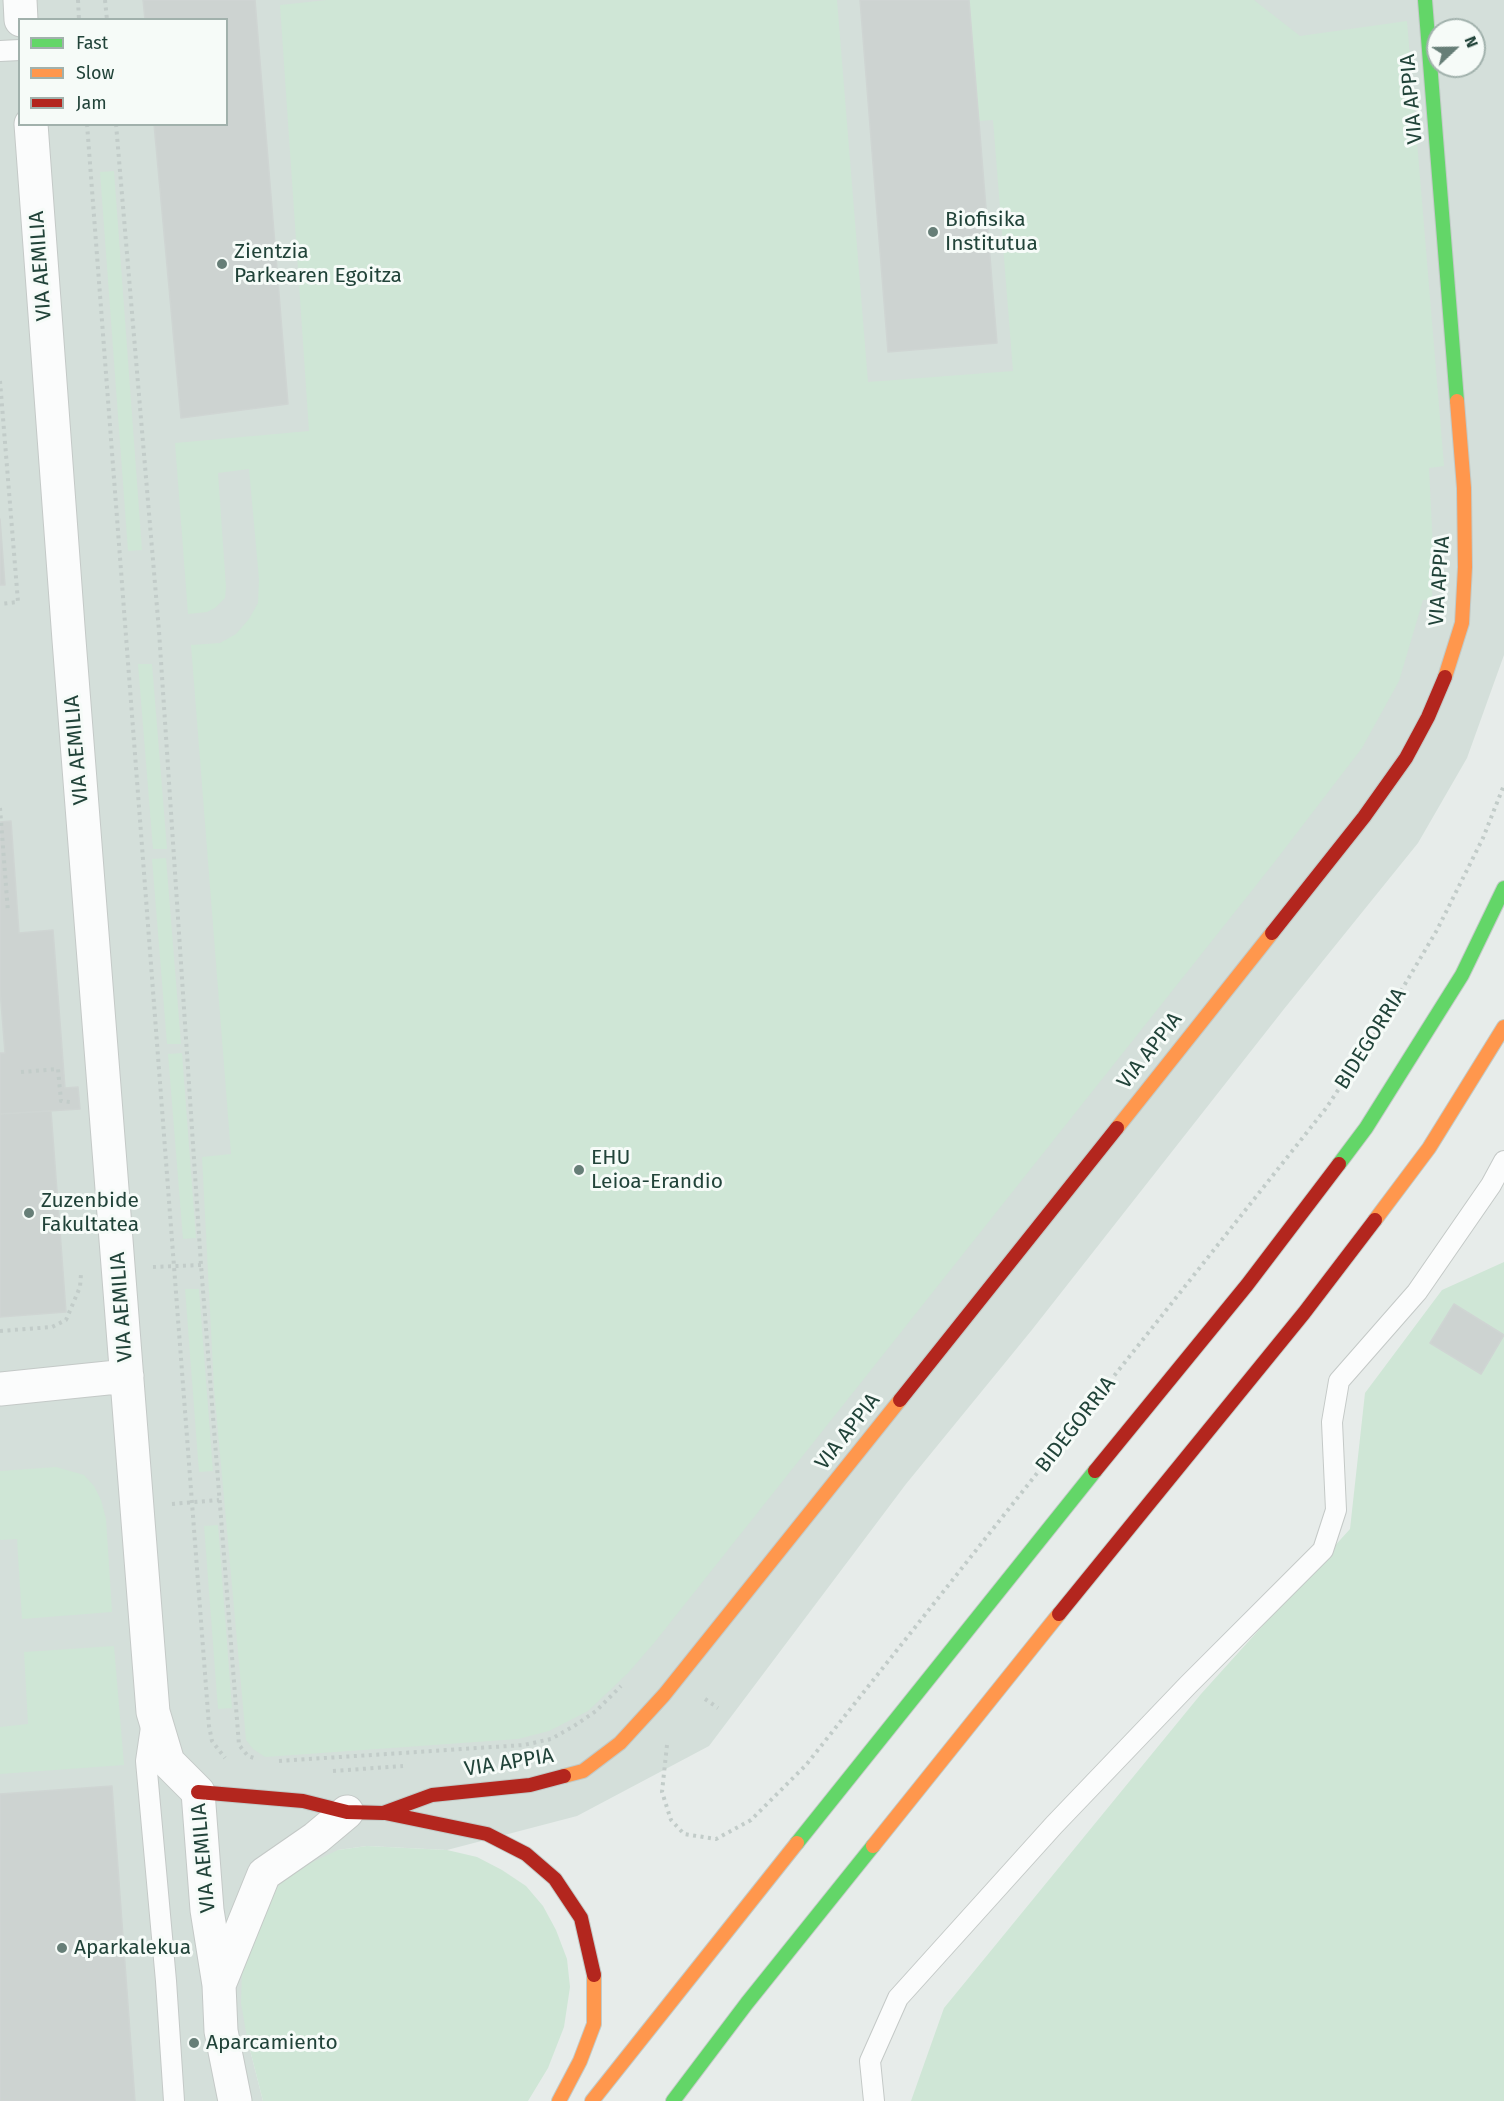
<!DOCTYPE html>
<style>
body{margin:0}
#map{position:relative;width:1504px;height:2101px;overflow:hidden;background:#e7ecea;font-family:"Fira Sans",sans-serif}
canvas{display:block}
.legend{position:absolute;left:18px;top:18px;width:210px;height:108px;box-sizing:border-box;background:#f6fbf8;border:2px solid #a1b1ac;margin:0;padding:8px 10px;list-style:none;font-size:18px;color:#214339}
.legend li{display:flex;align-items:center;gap:12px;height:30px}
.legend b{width:30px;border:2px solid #a1b1ac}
.north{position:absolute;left:1426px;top:18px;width:60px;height:60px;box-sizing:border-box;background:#f6fbf8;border:2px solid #a1b1ac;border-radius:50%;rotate:68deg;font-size:16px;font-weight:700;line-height:24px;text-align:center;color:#214339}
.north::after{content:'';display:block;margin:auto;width:21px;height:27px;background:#667e77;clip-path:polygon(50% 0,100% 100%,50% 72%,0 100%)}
</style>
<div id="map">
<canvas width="1504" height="2101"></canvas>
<ul class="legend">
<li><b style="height:8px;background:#63d668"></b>Fast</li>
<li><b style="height:8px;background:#ff974d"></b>Slow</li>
<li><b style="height:8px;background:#b3261e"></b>Jam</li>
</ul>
<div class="north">N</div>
</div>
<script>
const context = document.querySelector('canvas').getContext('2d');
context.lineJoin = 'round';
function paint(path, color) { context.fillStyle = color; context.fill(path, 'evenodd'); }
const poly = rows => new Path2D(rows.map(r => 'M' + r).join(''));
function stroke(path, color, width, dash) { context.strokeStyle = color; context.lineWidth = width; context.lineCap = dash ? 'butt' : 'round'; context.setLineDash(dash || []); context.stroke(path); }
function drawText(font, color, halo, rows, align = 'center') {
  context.font = font + ' "Fira Sans",sans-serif'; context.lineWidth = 6; context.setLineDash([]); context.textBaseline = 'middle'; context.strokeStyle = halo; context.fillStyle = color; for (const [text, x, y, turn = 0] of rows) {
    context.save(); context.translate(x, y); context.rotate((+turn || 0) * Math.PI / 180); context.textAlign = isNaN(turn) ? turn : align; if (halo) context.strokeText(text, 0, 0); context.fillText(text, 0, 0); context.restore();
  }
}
paint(poly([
 [0,0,1504,0,1504,655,1467,758,1418,843,1284,1009,1031,1331,906,1484,709,1746,577,1816,447,1850,367,1846,338,1850,247,2038,263,2101,0,2101],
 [20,20,226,20,226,124,20,124],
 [1438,30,1474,30,1474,66,1438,66]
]), '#d4dfda');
paint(poly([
 [327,0,837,0,868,382,1013,371,993,120,979,121,969,0,1254,0,1300,36,1407,21,1444,466,1429,468,1433,548,1432,599,1423,600,1399,681,1362,748,1273,864,654,1643,628,1673,588,1711,549,1731,518,1739,265,1757,253,1749,246,1740,214,1388,202,1157,231,1154,191,645,220,643,236,634,249,619,258,603,259,579,249,469,218,473,226,587,225,598,215,608,207,612,188,614,175,443,309,431,280,5],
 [114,171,142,550,128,551,100,172],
 [138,664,152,664,167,849,153,849],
 [166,858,181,1044,167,1044,152,859],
 [182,1053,196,1238,183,1239,168,1054],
 [1504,1262,1504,2101,911,2101,944,2008,1201,1694,1350,1529,1365,1393,1442,1290],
 [185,1289,199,1289,213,1471,199,1472],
 [56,1467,84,1475,94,1486,101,1500,106,1519,112,1612,22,1619,17,1539,0,1540,0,1471],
 [218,1525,232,1708,218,1709,204,1526],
 [114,1646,124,1765,0,1774,0,1727,28,1724,24,1652],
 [367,1846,447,1850,477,1857,502,1870,526,1886,543,1906,556,1930,567,1959,570,1987,564,2027,548,2068,528,2101,263,2101,247,2038,241,2003,242,1972,259,1911,282,1881,298,1869,338,1850]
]), '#cfe6d6');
const building = poly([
 [143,0,255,0,288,404,181,418,154,124,226,124,226,20,145,20,143,0],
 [860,0,969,0,997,343,888,352,860,0],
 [0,519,5,585,0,585,0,519],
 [11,821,19,933,53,930,65,1088,78,1087,80,1109,0,1114,0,1053,5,1053,0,989,0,822,11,821],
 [51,1111,66,1312,0,1317,0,1114,51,1111],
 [1454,1304,1504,1335,1481,1374,1430,1343,1454,1304],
 [112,1786,135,2101,0,2101,0,1794,112,1786]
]);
paint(building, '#cdd3d1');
stroke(building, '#cfd5d3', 1.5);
const lane = poly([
 [0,51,20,50],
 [151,1727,146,1761,166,1981,174,2101],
 [874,2101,870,2061,898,1998,1054,1825,1188,1685,1323,1550,1336,1510,1332,1422,1339,1381,1417,1292,1491,1185,1504,1161]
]);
const street = poly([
 [20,0,21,20],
 [31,124,69,640,153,1712,168,1762,198,1792,207,1910,219,1985,221,2031,235,2101],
 [0,1389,127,1376],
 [219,1985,264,1874,316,1838,347,1812]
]);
const fast = poly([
 [1425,0,1457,401],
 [1339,1164,1366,1128,1462,975,1504,888],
 [797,1843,1095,1471],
 [673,2101,747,2003,873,1846]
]);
const slow = poly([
 [1445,677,1462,623,1465,567,1464,488,1457,401],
 [1117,1128,1272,933],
 [1375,1220,1429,1148,1504,1027],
 [564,1776,583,1771,620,1743,664,1695,900,1400],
 [873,1846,1059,1614],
 [559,2101,580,2061,594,2024,594,1975],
 [592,2101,797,1843]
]);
const jam = poly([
 [1272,933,1364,817,1406,758,1428,717,1445,677],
 [900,1400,1117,1128],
 [1095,1471,1247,1285,1339,1164],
 [1059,1614,1304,1313,1375,1220],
 [198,1792,303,1801,347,1812,383,1813,432,1795,530,1785,564,1776],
 [385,1813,487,1834,526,1854,555,1879,581,1918,594,1975]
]);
stroke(lane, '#c4c9c7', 22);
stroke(street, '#c4c9c7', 35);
stroke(fast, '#c2cac7', 16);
stroke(slow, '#c2cac7', 16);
stroke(jam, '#c2cac7', 16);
stroke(poly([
 [78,0,79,20],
 [105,0,107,20],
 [87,124,209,1726,212,1741,225,1758],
 [116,124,159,631,201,1265,239,1745,248,1756,257,1759],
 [0,381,18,602,0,604],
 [0,808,8,912],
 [21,1072,58,1069,61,1101,70,1102],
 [153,1267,201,1265],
 [0,1331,52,1327,66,1320,80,1287,81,1274],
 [172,1504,219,1500],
 [705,1699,718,1708],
 [667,1745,662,1792,671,1820,684,1834,716,1839,751,1820,806,1765,1327,1107,1385,1018,1437,930,1483,838,1504,785],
 [279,1761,524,1745,551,1739,574,1726,596,1711,621,1686],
 [333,1771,403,1766]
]), '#c2ccc9', 4, [3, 4.5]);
stroke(lane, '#fbfcfc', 20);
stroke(street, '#fbfcfc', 33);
stroke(fast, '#63d668', 14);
stroke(slow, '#ff974d', 14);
stroke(jam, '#b3261e', 14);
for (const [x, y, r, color] of [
 [933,232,6,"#667e77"],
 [222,264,6,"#667e77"],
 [579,1170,6,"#667e77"],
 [29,1213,6,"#667e77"],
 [62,1948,6,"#667e77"],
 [194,2043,6,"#667e77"]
]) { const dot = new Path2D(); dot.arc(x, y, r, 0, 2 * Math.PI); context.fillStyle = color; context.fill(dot); stroke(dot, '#f6fbf8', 2); }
drawText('21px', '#214339', '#f6fbf8', [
 ["VIA APPIA",1412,99,-95],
 ["VIA AEMILIA",41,266,-94],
 ["VIA APPIA",1440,581,-86],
 ["VIA AEMILIA",77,750,-95],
 ["BIDEGORRIA",1371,1039,-58],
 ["VIA APPIA",1150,1051,-52],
 ["VIA AEMILIA",122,1307,-94],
 ["BIDEGORRIA",1076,1425,-52],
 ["VIA APPIA",848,1432,-52],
 ["VIA APPIA",509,1763,-9],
 ["VIA AEMILIA",204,1858,-95]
]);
drawText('21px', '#214339', '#f6fbf8', [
 ["Biofisika",945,220],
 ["Institutua",945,244],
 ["Zientzia",234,252],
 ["Parkearen Egoitza",234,276],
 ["EHU",591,1158],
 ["Leioa-Erandio",591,1182],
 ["Zuzenbide",41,1201],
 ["Fakultatea",41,1225],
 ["Aparkalekua",74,1948],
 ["Aparcamiento",206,2043]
], 'left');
</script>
